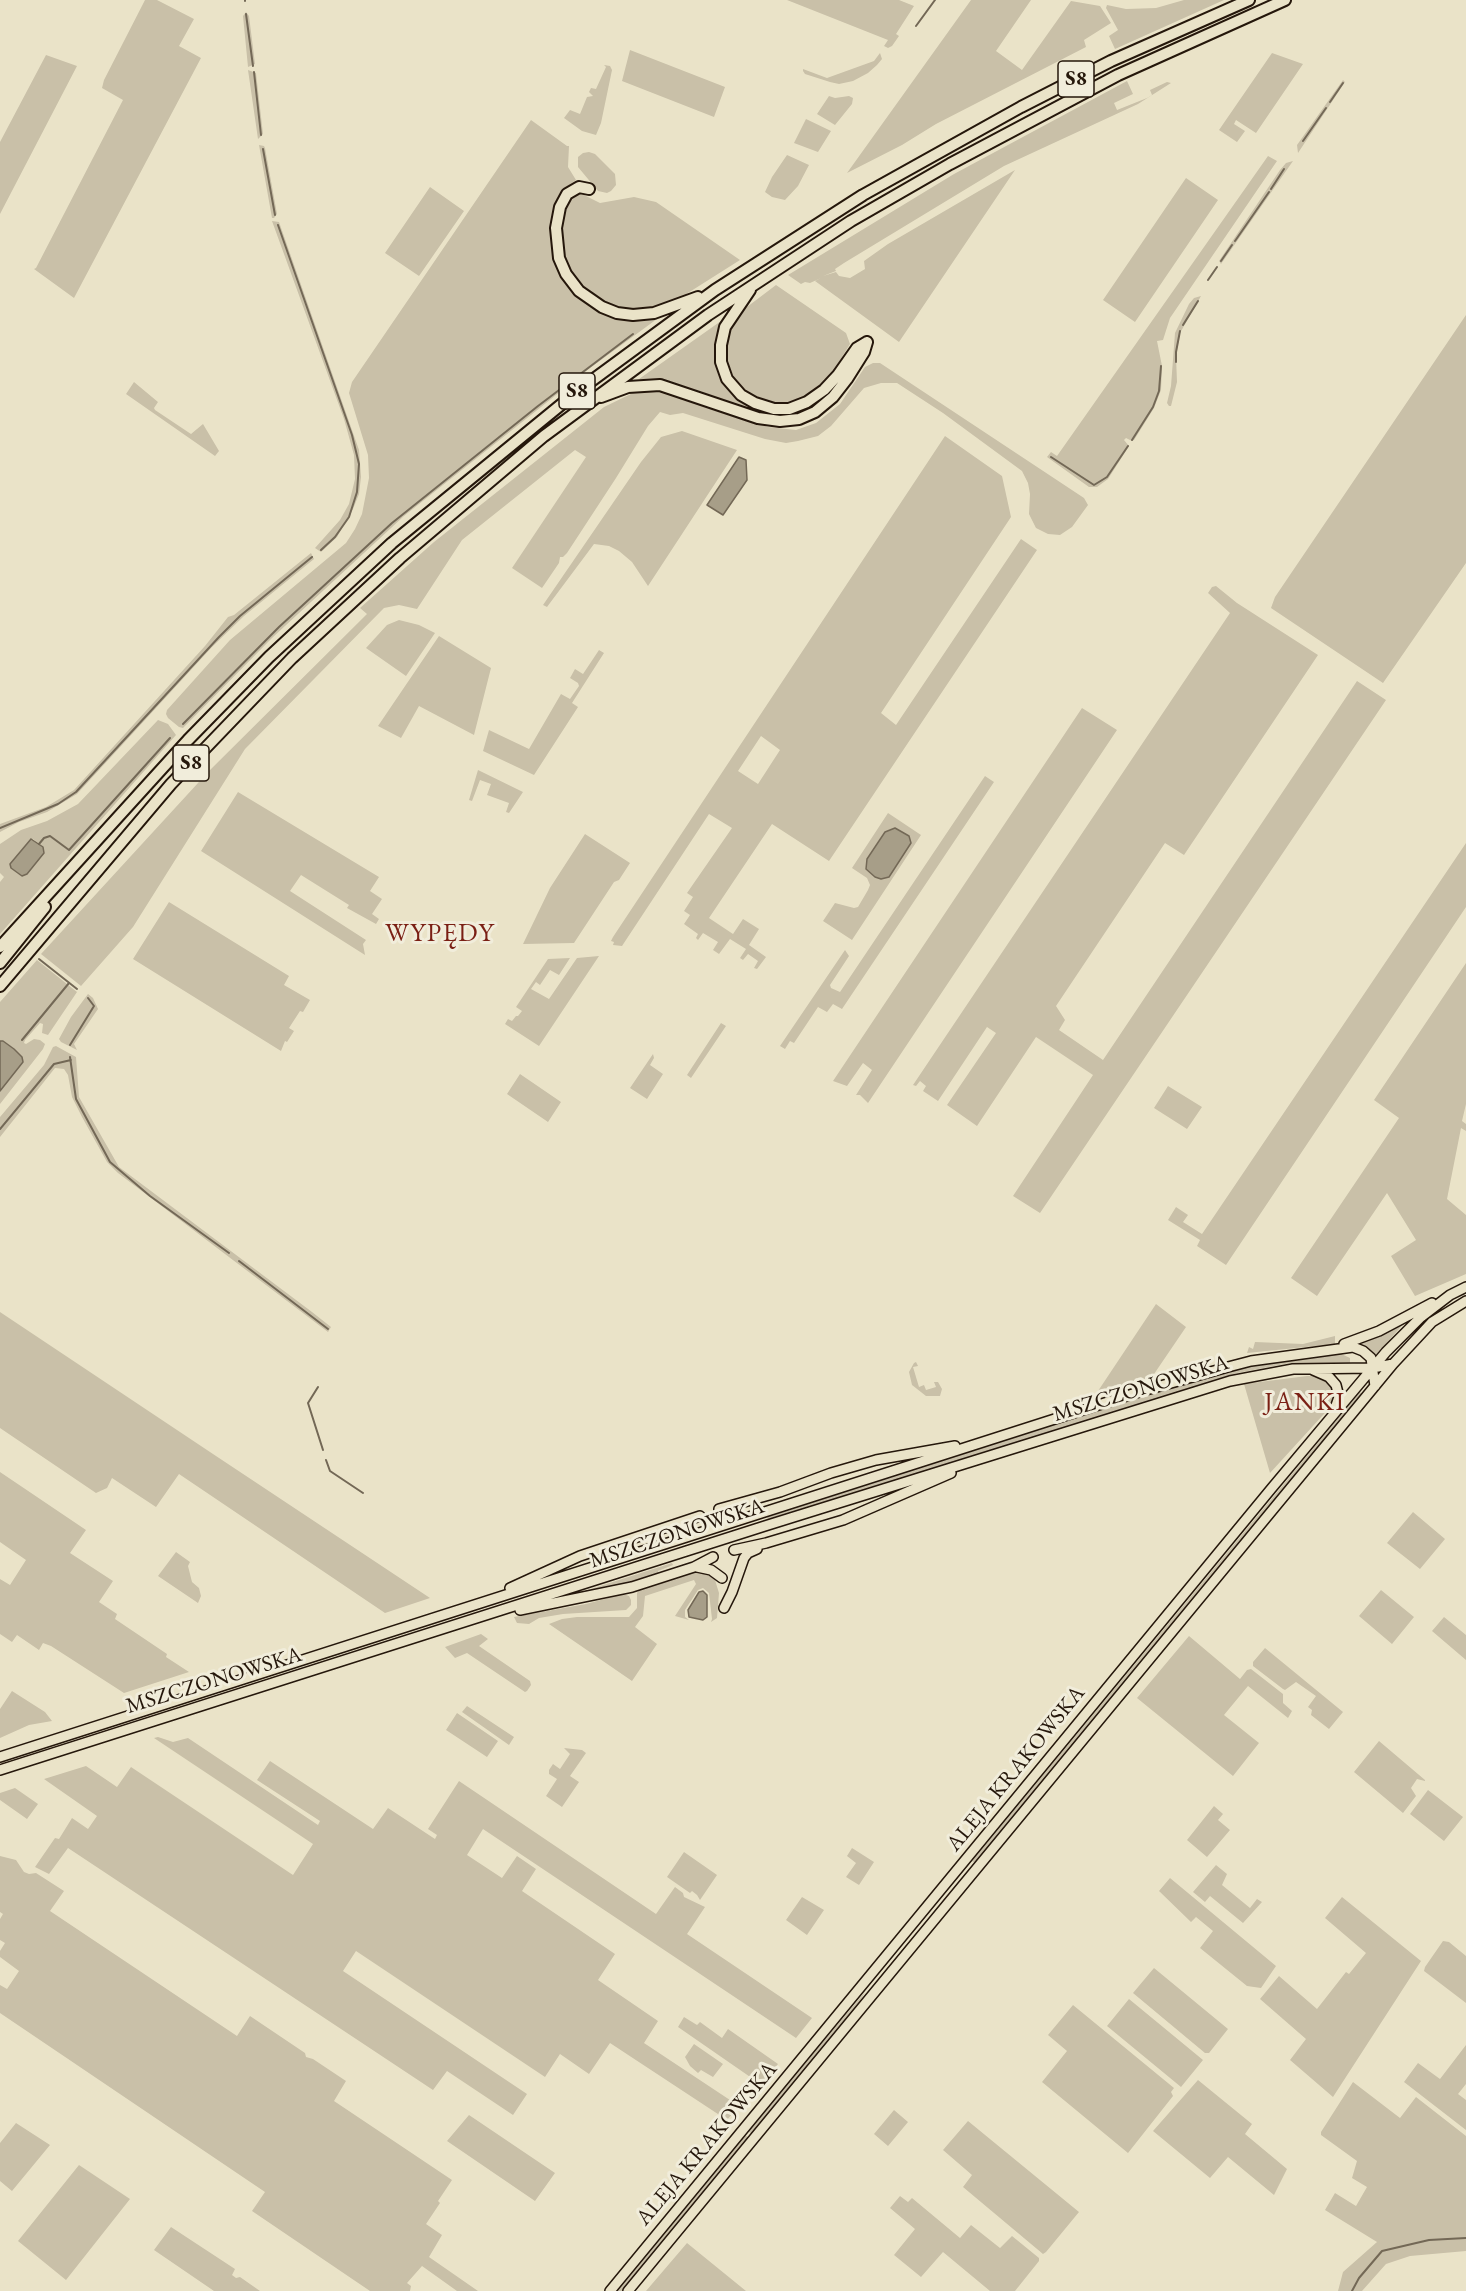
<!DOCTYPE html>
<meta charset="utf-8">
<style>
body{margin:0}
canvas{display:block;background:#eae3c8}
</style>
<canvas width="1466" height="2291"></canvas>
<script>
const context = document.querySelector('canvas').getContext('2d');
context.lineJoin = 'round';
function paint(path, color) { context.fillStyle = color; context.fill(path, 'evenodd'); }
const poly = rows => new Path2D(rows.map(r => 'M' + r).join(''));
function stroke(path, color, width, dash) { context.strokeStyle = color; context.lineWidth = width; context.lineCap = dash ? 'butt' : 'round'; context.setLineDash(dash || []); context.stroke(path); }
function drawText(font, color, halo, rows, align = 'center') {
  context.font = font + ' "EB Garamond",serif'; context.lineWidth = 6; context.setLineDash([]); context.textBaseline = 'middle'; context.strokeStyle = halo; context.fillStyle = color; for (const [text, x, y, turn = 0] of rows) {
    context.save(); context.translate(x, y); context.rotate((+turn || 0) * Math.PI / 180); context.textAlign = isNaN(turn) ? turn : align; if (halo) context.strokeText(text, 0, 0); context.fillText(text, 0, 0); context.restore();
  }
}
paint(poly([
 [145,0,157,0,194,19,179,46,201,58,74,298,34,269,36,268,123,100,102,88,104,80],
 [787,0,899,0,914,6,896,34,899,36,892,46,888,48,884,46,888,40],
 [971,0,1031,0,996,51,1022,70,1071,1,1100,6,1111,23,1084,40,1086,47,936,124,902,145,847,173],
 [1184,0,1224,0,1115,49,1109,36,1118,30,1106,8,1107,5,1126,9,1156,8],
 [246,12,249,16,255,64,248,67,243,16],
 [630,50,725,87,714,117,622,81],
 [880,53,882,59,877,65,868,73,853,81,839,84,830,82,805,74,803,71,803,69,827,78,874,61],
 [1272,53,1303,64,1256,133,1236,120,1234,124,1245,131,1237,142,1219,130],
 [46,55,77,66,0,214,0,142],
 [604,65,610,66,612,70,601,123,596,135,582,131,564,118,570,110,580,114,587,97,593,96,589,92,591,88,596,89,606,67],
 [248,70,256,73,263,134,258,139],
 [1343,80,1345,82,1298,153,1297,145],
 [1127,81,1133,94,1114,103,1117,110,1147,98,1152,95,1150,90,1167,82,1171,83,1138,104,1004,166,844,263,835,269,836,271,823,276,836,272,839,276,850,278,865,269,864,261,888,244,1015,170,899,342,815,281,821,278,810,283,805,282,801,284,788,275,954,174],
 [829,96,835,98,849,96,853,98,852,104,835,125,817,114],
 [806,119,831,131,818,152,794,143],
 [531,120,567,146,569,146,568,167,576,180,562,190,556,203,551,222,552,249,560,275,579,298,603,314,628,319,656,317,657,319,590,368,404,516,272,638,183,728,179,727,168,718,166,714,167,710,230,640,346,543,355,529,362,514,369,478,368,455,349,393,352,382],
 [259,145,264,146,265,148,277,214,274,218,272,218],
 [589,152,595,154,615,174,616,185,611,191,607,193,598,191,578,167,578,157,583,153],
 [787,155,809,165,798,186,785,200,772,197,765,192,772,177],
 [1268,156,1277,161,1170,318,1163,340,1157,341,1162,366,1161,390,1154,408,1134,440,1132,441,1126,438,1124,440,1129,446,1108,479,1097,487,1089,487,1047,457,1051,452,1057,456],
 [1293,161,1221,264,1219,261,1280,170,1286,163],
 [1186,178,1218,200,1135,322,1103,300],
 [430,187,464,211,419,276,385,253],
 [580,193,600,203,634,197,656,202,740,260,680,298,657,308,639,311,612,306,588,294,567,268,560,243,561,218,567,203,574,194],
 [272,221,279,222,359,450,361,477,359,494,353,509,337,537,321,552,315,548,340,520,349,504,355,479,354,455,344,419],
 [776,285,846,333,850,344,831,375,813,393,791,403,769,403,752,395,737,384,729,366,725,346,733,323,743,310],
 [1201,296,1180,333,1176,356,1177,382,1171,406,1169,406,1167,403,1171,386,1175,333,1189,304,1194,298],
 [1466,315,1466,563,1383,683,1271,608,1275,597],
 [721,321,714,348,718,372,734,397,759,412,662,379,639,379],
 [873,363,880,363,1084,498,1088,505,1072,527,1060,535,1048,534,1036,528,1029,514,1030,494,1028,483,1022,471,943,413,897,383,881,383,864,388,831,426,818,436,798,441,786,443,765,439,683,413,670,415,660,412,648,426,616,478,567,553,563,557,560,557,559,563,542,588,512,568,586,457,575,450,462,540,417,609,399,605,384,608,245,749,133,927,81,986,41,954,209,771,367,614,360,608,434,542,604,407,635,392,646,389,664,391,768,427,796,430,816,423,840,404,865,367],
 [134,382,158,402,154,408,155,410,191,434,203,424,219,451,215,456,126,394],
 [682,431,737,450,648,586,632,562,619,551,609,546,594,544,547,607,543,605,641,462,661,437],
 [945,436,1002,476,1011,517,881,713,896,725,1021,539,1037,550,829,861,772,824,709,918,733,934,743,919,759,929,749,945,766,957,757,969,754,968,758,961,748,954,743,960,740,958,746,949,730,939,719,954,713,950,718,942,703,933,698,940,696,938,698,934,684,924,690,915,684,911,693,897,687,893,732,828,709,814,622,946,613,945,614,942,611,941,613,937],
 [761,736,780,750,758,784,738,771],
 [311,553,314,559,244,616,212,647,77,794,47,812,19,822,0,832,0,824,46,807,74,790,205,646,228,617,234,615],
 [1216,586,1237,603,1318,655,1184,855,1165,843,1056,1006,1065,1020,1059,1030,1103,1060,1357,681,1386,700,1040,1213,1013,1196,1093,1075,1036,1037,977,1126,947,1105,996,1033,987,1027,938,1101,923,1091,926,1086,920,1081,916,1086,913,1085,1230,613,1208,593,1212,587],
 [399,620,419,625,435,633,406,676,366,648,387,625],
 [439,636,491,668,474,735,419,706,401,738,378,726],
 [599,650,604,653,572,703,578,707,534,775,483,751,489,730,529,749,561,694,570,699,579,686,578,683,570,678,575,669,583,674],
 [1082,708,1117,730,868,1103,860,1095,856,1095,872,1070,863,1063,847,1086,833,1081],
 [158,720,168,724,176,735,0,934,0,882,4,877,0,873,0,844,21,830,47,821,78,804],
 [33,839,43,847,19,874,11,868],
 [478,770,523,792,509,813,506,812,509,803,487,795,491,784,480,780,472,801,469,800],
 [985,776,994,782,842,1009,833,1004,827,1012,818,1007,794,1043,790,1041,785,1049,780,1046,845,950,849,956,830,985,831,988,840,992],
 [238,792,379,877,370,891,382,899,372,914,379,919,376,924,347,908,349,905,301,875,290,891,366,940,363,944,365,955,201,851],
 [888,813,921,835,852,940,823,921,835,903,854,908,858,907,868,890,870,885,867,878,852,868],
 [585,834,630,863,619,880,614,882,574,943,523,944,550,888],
 [1466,843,1466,907,1226,1265,1197,1246,1200,1240,1168,1220,1176,1207,1188,1215,1183,1222,1202,1234],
 [169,902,289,976,284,985,310,1000,303,1012,300,1011,289,1028,294,1031,287,1042,285,1041,281,1051,133,959],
 [599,956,539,1046,505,1024,508,1019,512,1021,516,1016,518,1016,522,1011,516,1007,548,959,570,958,559,975,550,970,540,985,536,982,531,989,549,999,577,958],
 [37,960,77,992,48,1035,42,1033,43,1024,40,1023,25,1040,24,1043,26,1044,34,1039,40,1040,45,1044,43,1049,0,1104,0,1091,23,1062,22,1057,14,1049,3,1041,0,1041,0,1002],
 [1466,963,1466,1104,1462,1121,1466,1124,1466,1131,1461,1128,1447,1199,1466,1215,1466,1274,1415,1296,1391,1256,1416,1240,1387,1193,1317,1296,1291,1278,1399,1118,1374,1100],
 [88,994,93,998,98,1009,74,1044,77,1050,61,1042,59,1039,71,1017],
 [721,1023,726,1026,691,1078,687,1075],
 [56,1046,76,1057,79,1097,119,1167,312,1312,331,1327,328,1332,118,1173,107,1162,82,1117,72,1097,68,1075,64,1069,55,1068,0,1137,0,1117,44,1065,53,1047],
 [653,1054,654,1058,650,1065,663,1074,647,1099,630,1088],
 [520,1074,561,1102,548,1122,507,1094],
 [1168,1086,1202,1107,1187,1129,1154,1108],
 [1156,1304,1186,1327,1152,1377,1096,1394],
 [0,1312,216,1456,430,1598,385,1613,179,1474,156,1507,112,1478,107,1488,96,1493,0,1428],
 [1407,1320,1374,1357,1354,1344],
 [1335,1336,1335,1344,1247,1353,1249,1347,1253,1349,1255,1342,1303,1344],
 [1337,1352,1350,1358,1350,1363,1290,1363,1237,1373,793,1513,768,1520,767,1516,1221,1372,1263,1363],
 [916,1362,918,1366,913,1367,919,1387,924,1385,926,1390,936,1387,934,1382,938,1382,942,1389,940,1396,926,1396,912,1385,909,1372,914,1363],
 [1307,1376,1319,1376,1331,1383,1334,1403,1270,1473,1244,1384],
 [1360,1392,1362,1394,1282,1492,976,1864,972,1861],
 [0,1472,86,1530,70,1553,113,1581,99,1602,117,1614,115,1619,167,1654,166,1657,189,1672,124,1693,51,1646,43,1643,39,1650,17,1635,12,1642,0,1634,0,1579,10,1585,26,1560,0,1542],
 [1413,1512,1445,1539,1420,1569,1387,1543],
 [176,1552,190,1562,188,1566,192,1582,199,1588,201,1596,198,1603,158,1576],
 [672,1563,673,1565,658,1571,659,1574,595,1594,569,1596],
 [686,1573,705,1573,715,1580,719,1593,717,1618,711,1622,712,1619,709,1593,703,1588,698,1590,685,1610,685,1617,689,1620,675,1616,696,1584,694,1580,645,1596,643,1616,635,1627,657,1644,632,1681,549,1624,562,1619,577,1617,629,1617,637,1608,637,1593,640,1589],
 [1381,1590,1414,1617,1392,1644,1359,1616],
 [623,1594,629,1596,631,1600,631,1605,626,1610,563,1614,539,1618,529,1624,517,1623,514,1617,586,1604],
 [1444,1617,1466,1635,1466,1660,1432,1631],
 [481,1634,488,1639,479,1646,530,1681,531,1685,527,1691,525,1692,467,1653,455,1658,445,1647],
 [1189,1636,1240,1679,1247,1670,1251,1669,1283,1694,1283,1703,1292,1711,1288,1718,1248,1686,1224,1715,1259,1743,1233,1776,1137,1698],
 [1265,1648,1343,1712,1329,1729,1311,1715,1312,1710,1308,1707,1316,1696,1296,1682,1285,1690,1283,1689,1253,1666,1253,1662],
 [12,1691,45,1712,52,1721,29,1725,0,1738,0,1709],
 [467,1706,514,1737,509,1745,462,1712],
 [457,1713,498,1741,487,1757,446,1730],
 [158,1737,173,1742,188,1738,318,1825,320,1821,257,1780,270,1761,373,1829,388,1808,435,1839,437,1835,428,1829,459,1781,656,1914,675,1887,683,1893,684,1897,705,1907,687,1934,812,2018,796,2038,483,1829,467,1855,502,1878,517,1856,536,1869,522,1891,615,1954,598,1980,658,2021,644,2043,739,2106,727,2120,610,2043,589,2074,560,2054,545,2077,356,1951,343,1971,527,2094,513,2115,447,2071,433,2090,68,1848,49,1874,35,1867,55,1838,59,1839,72,1818,88,1829,97,1816,44,1779,86,1766,117,1787,131,1767,293,1875,313,1844,154,1738],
 [1379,1741,1425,1780,1425,1781,1417,1779,1411,1788,1416,1796,1403,1813,1354,1772],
 [564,1748,582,1750,586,1753,570,1776,579,1782,562,1807,546,1796,557,1779,549,1774,549,1770,553,1764,560,1769,570,1754],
 [15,1788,38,1804,27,1819,0,1800,0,1793],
 [1428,1790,1463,1817,1444,1841,1410,1814],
 [1214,1806,1223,1814,1218,1820,1230,1830,1207,1857,1187,1840],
 [852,1848,874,1862,859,1885,846,1877,856,1863,847,1856],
 [684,1852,717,1875,700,1900,697,1895,692,1891,690,1893,667,1877],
 [0,1856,16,1860,24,1872,29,1874,36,1873,64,1891,50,1911,237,2036,250,2016,305,2053,306,2057,313,2059,346,2081,334,2101,452,2180,438,2201,440,2203,426,2224,442,2235,429,2257,478,2291,457,2291,422,2266,407,2283,411,2286,410,2291,370,2291,252,2211,265,2192,0,2013,0,1985,7,1989,19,1971,0,1957,0,1951,5,1943,0,1940,0,1919,3,1914,0,1912],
 [1216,1865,1227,1874,1222,1885,1250,1908,1257,1899,1262,1902,1243,1923,1210,1896,1205,1902,1193,1892],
 [1170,1878,1276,1966,1261,1988,1247,1986,1200,1948,1213,1931,1196,1917,1191,1922,1159,1891],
 [802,1897,824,1910,807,1935,786,1920],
 [1342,1897,1421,1961,1333,2097,1290,2060,1306,2039,1260,1999,1279,1976,1317,2009,1346,1972,1349,1974,1366,1953,1325,1918],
 [1443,1941,1449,1942,1466,1956,1466,2003,1424,1971,1425,1967],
 [1154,1968,1228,2029,1209,2053,1205,2053,1133,1993],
 [865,1992,854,2012,753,2135,748,2131],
 [1129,1999,1203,2060,1181,2087,1107,2026],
 [1073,2005,1174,2088,1171,2092,1173,2096,1128,2153,1042,2082,1067,2051,1048,2035],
 [684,2017,697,2025,700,2022,722,2038,728,2029,778,2064,762,2083,756,2081,678,2027],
 [694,2044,723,2064,713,2077,701,2070,698,2073,690,2066,685,2057],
 [1466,2045,1466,2084,1458,2094,1466,2100,1466,2130,1404,2082,1418,2063,1440,2079],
 [1198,2080,1252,2124,1245,2134,1287,2169,1274,2195,1228,2157,1210,2178,1153,2131],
 [1353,2082,1400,2118,1416,2097,1466,2136,1466,2251,1410,2256,1386,2264,1362,2291,1338,2291,1343,2272,1377,2242,1325,2210,1335,2193,1356,2206,1367,2187,1352,2178,1357,2161,1321,2135,1321,2132],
 [894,2110,908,2122,888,2146,874,2134],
 [469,2115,555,2173,535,2201,447,2141],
 [968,2121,1079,2212,1046,2252,1043,2254,963,2187,972,2175,943,2150],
 [16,2123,50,2145,12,2191,0,2181,0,2143],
 [745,2135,750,2139,745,2145,623,2291,616,2291],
 [79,2165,130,2199,66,2280,18,2241],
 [900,2196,908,2202,912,2198,960,2238,971,2225,1000,2248,1012,2236,1039,2258,1039,2261,1015,2291,990,2291,943,2252,921,2277,894,2255,915,2229,890,2208],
 [171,2227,235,2269,232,2275,236,2278,240,2277,260,2291,214,2291,154,2250],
 [687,2243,746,2291,646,2291]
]), '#c9c0a8');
const water = poly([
 [739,457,746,460,747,480,723,515,707,505,739,457],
 [895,828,909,836,911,843,889,877,881,879,875,877,866,869,867,859,885,832,895,828],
 [31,839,43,847,44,853,27,874,22,876,11,868,10,864,31,839],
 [0,1041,3,1041,14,1049,22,1057,23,1062,0,1091,0,1041],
 [703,1591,707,1595,707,1617,703,1620,689,1617,688,1610,699,1592,703,1591]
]);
paint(water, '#a79e88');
stroke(water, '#736856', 1.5);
stroke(poly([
 [245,0,245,1],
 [246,14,253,66],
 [916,26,935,0],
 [254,72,261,135],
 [1330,102,1343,83],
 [1303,141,1326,108],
 [263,149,275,215],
 [1271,189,1284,169],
 [278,225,352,435,359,464,357,492,349,517,335,537,321,550],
 [1235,241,1269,192],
 [1221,261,1232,245],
 [1208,280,1217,267],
 [1183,325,1198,301],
 [1176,362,1176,352,1180,331],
 [1132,440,1153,407,1159,391,1161,366],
 [1051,457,1094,485,1107,477,1128,446],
 [183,724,279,627,392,523,538,406,633,334],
 [0,828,58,804,76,792,219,637,240,616,312,557],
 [39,844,44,838,50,836,69,850,170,738],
 [39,959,77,989],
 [22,1040,69,983],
 [70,1045,94,1006,88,998],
 [70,1057,76,1099,110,1162,150,1196,229,1253],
 [0,1129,54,1064,71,1060],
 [239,1261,328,1329],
 [318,1387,308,1403,323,1450],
 [326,1460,330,1471,363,1493],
 [1352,2291,1359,2278,1382,2251,1429,2240,1466,2238]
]), '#736856', 2);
const major = poly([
 [1344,1344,1379,1331,1432,1303],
 [1313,1370,1329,1377,1336,1385,1339,1397,1334,1411],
 [719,1509,780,1492,831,1473,876,1460,955,1446],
 [734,1550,766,1543,843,1520,951,1473],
 [697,1567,711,1570,722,1578],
 [510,1588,580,1556,700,1516],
 [724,1608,732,1592,744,1558,748,1553,757,1549],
 [520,1610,632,1587,694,1567,713,1557],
 [0,1757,1139,1392,1228,1367,1251,1361,1353,1347,1363,1351,1371,1358,1375,1386],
 [0,1770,768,1525,1230,1381,1293,1369,1373,1368,1393,1364],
 [610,2291,1271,1489,1386,1352,1420,1318,1450,1295,1466,1287],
 [628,2291,1393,1364,1432,1322,1466,1301]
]);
const highway = poly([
 [589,189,579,187,567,194,560,207,556,228,559,258,566,274,579,291,602,307,617,313,633,315,654,313,698,297],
 [750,290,725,327,721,345,721,362,727,379,741,395,755,403,774,409,789,409,807,402,824,390,838,375,857,348,867,342],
 [601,397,628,387,660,385,758,418,780,421,799,419,815,412,833,397,847,379,864,352,867,342],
 [0,947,188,740,269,657,392,543,579,390,715,290,863,195,1021,107,1111,61,1249,0],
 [0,963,45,907],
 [0,986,171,784,292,658,400,558,544,436,708,315,851,221,950,164,1118,75,1285,0]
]);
stroke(major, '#25170b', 12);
stroke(highway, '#25170b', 14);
stroke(major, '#eae3c8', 9);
stroke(highway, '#eae3c8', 10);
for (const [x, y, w] of [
 [1076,79,36],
 [577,391,36],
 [191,763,36]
]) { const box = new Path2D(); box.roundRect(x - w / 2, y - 18, w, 36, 4.5); context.fillStyle = '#f1eddb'; context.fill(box); stroke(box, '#25170b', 1.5); }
drawText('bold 21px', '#25170b', null, [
 ["S8",1076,79],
 ["S8",577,391],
 ["S8",191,763]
]);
drawText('22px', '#25170b', '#f1eddb', [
 ["MSZCZONOWSKA",1141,1389,-17],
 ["MSZCZONOWSKA",677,1534,-18],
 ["MSZCZONOWSKA",214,1681,-17],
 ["ALEJA KRAKOWSKA",1016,1769,-51],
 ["ALEJA KRAKOWSKA",707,2144,-50]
]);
context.letterSpacing = '1.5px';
drawText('26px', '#7a1f14', '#f1eddb', [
 ["WYPĘDY",440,934],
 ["JANKI",1305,1403]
]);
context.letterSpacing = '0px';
</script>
